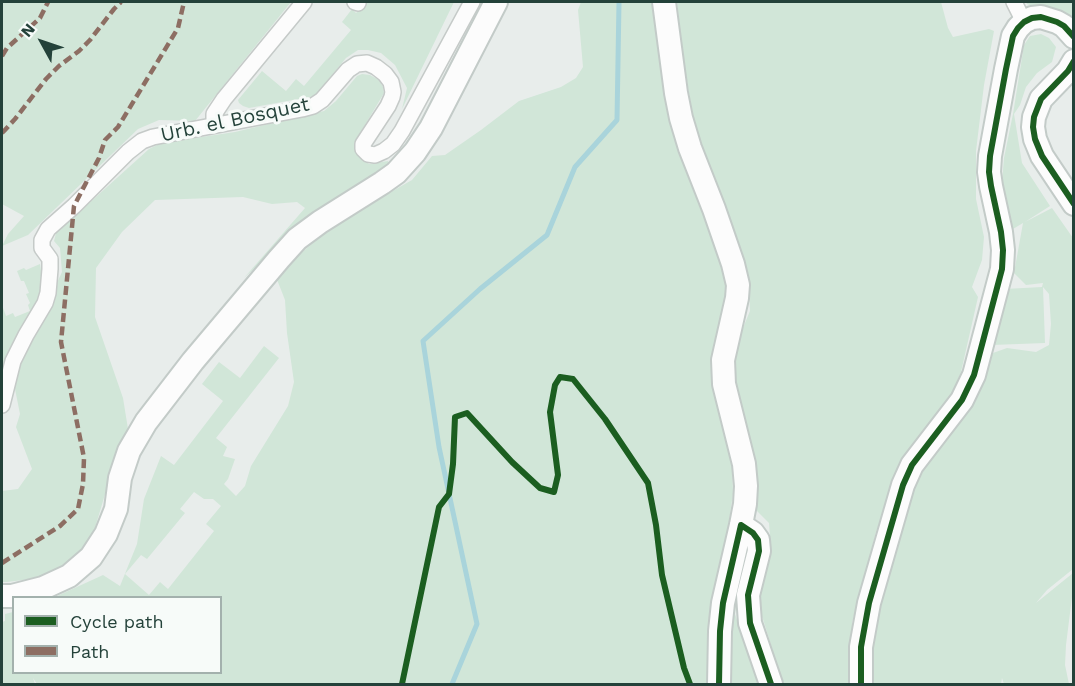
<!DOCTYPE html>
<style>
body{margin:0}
#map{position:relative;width:1075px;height:686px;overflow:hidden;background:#e8edeb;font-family:"Work Sans",sans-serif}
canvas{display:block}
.frame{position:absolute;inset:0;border:3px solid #24423a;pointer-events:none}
.legend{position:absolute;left:12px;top:596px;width:210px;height:78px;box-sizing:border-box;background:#f7fbf9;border:2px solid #a3b1ad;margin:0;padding:8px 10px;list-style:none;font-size:18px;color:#24423a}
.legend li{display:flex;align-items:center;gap:12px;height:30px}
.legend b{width:30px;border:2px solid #a3b1ad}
.north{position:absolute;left:12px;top:12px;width:60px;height:60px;-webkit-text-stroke:4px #f7fbf9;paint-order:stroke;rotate:310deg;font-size:16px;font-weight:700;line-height:24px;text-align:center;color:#24423a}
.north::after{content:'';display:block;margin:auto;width:21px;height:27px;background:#24423a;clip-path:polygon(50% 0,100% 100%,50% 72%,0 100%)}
</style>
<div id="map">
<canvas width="1075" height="686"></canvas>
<div class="frame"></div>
<ul class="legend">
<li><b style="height:8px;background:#1b5e20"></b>Cycle path</li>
<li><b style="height:8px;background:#8d6e63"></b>Path</li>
</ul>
<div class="north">N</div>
</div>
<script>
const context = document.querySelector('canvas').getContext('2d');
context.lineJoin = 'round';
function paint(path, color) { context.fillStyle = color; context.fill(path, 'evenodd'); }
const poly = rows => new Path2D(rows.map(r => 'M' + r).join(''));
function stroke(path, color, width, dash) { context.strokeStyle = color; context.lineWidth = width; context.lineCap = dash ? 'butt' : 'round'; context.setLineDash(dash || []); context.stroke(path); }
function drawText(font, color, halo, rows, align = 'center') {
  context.font = font + ' "Work Sans",sans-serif'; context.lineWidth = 6; context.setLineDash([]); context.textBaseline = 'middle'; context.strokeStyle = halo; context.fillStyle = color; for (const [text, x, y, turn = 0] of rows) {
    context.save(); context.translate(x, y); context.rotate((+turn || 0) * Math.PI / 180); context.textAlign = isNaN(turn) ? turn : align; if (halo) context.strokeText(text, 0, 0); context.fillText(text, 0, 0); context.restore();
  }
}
paint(poly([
 [2,2,291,2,195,121,159,120,138,129,28,235,2,246,8,234,24,216,2,204],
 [367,2,454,2,402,109,407,88,395,65,381,53,368,50,358,50,346,58,315,96,249,108,243,106,239,103,238,100,262,71,286,91,296,79,304,86,351,30,342,22,352,9,356,13],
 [581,2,652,2,672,121,719,252,728,300,733,494,725,549,710,684,37,684,33,678,35,684,2,684,2,622,5,621,5,614,13,612,14,672,220,672,220,598,55,597,103,575,120,586,137,544,144,499,161,456,174,465,223,401,202,384,219,362,240,378,264,346,279,358,216,438,227,447,223,456,235,459,228,479,224,484,236,496,245,486,251,466,288,406,294,382,287,333,285,300,276,277,295,258,338,222,412,180,432,156,445,155,481,130,519,101,561,87,576,78,583,67,578,10],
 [194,492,204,499,213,499,221,506,206,524,214,531,168,589,160,582,149,595,125,574,141,555,147,559,185,513,180,509],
 [677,2,941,2,948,28,953,37,989,29,994,31,984,85,976,151,976,199,984,237,982,260,972,287,978,297,961,372,945,411,894,486,876,532,852,623,852,684,783,684,758,603,758,581,770,536,769,523,757,511,737,402,734,370,740,335,750,311,749,288,733,229,724,208,695,130,683,56],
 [1026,2,1071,2,1073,5,1073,24,1042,9,1027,4],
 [1041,34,1049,38,1056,47,1052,62,1037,73,1026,87,1020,105,1014,114,1022,163,1050,206,1025,222,1052,208,1073,238,1073,569,1047,590,1036,603,1073,573,1073,589,1066,645,1065,665,1069,684,1004,684,1002,678,1001,684,869,684,872,634,891,559,918,479,984,372,993,353,1007,348,1036,352,1049,345,1051,324,1049,294,1043,287,1045,343,992,345,1005,289,1042,287,1043,283,1026,285,1014,273,1023,223,1013,229,1002,182,1004,158,1013,114,1024,45,1030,36],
 [362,74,370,75,379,80,383,87,384,93,355,142,360,156,369,164,388,161,390,167,279,245,244,278,305,208,297,202,272,204,243,197,155,200,122,232,96,268,95,317,123,398,128,429,117,454,92,538,70,561,39,578,7,582,2,582,2,491,18,489,32,469,16,427,20,414,14,384,28,344,54,300,54,289,62,272,60,248,54,241,56,233,149,149,161,143,235,132,324,111,336,101,357,76],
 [40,264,43,283,31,319,7,364,2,366,2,305,6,316,13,313,15,317,30,311,28,305,30,303,26,294,29,293,24,281,21,281,17,271,24,268,26,270],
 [741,574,735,614,759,684,730,684,730,624]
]), '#d1e6d8');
stroke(poly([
 [452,684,477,624,439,447,423,341,480,289,547,235,575,167,617,120,619,2]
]), '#a9d4db', 5);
const street = poly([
 [355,2,358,3],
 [1014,2,1024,22],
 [214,125,214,114,224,99,304,2],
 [2,405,13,361,26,335,45,303,48,293,50,269,50,259,42,248,42,240,48,229,74,206,128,152,142,141,153,137,302,109,313,106,322,100,348,70,357,64,367,63,376,67,385,74,391,82,393,92,392,97,388,106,363,144,363,149,368,154,375,155,384,151,393,144,402,131,472,2]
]);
const secondary = poly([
 [664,2,676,93,681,118,690,148,714,209,733,264,738,285,737,298,723,360,724,384,744,464,746,486,745,504,741,525,723,603,720,631,719,684],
 [1074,61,1068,71,1041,99,1034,117,1033,127,1035,139,1042,156,1074,204],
 [741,525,753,533,758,540,759,551,748,595,750,623,771,684],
 [2,596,12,596,43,588,69,576,91,557,106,534,116,509,120,478,129,451,146,422,193,361,279,259,297,239,320,222,382,183,396,173,415,152,431,128,496,2],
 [861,684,861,647,869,603,903,485,912,465,962,400,974,375,1002,269,1003,250,1001,232,991,186,989,172,990,156,1006,69,1013,36,1018,28,1024,22,1032,18,1041,17,1057,22,1064,26,1074,37]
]);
stroke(street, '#c5cac8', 18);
stroke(secondary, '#c3cbc8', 26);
stroke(street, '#fcfcfc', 15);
stroke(secondary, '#fcfcfc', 22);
stroke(poly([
 [2,56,7,48,40,18,48,2],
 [2,133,4,131,15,119,46,79,59,66,79,51,90,40,114,9,121,2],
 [2,563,60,526,78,509,83,484,84,458,61,342,74,206,99,158,105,140,118,127,178,28,184,2]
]), '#8d6e63', 4.5, [9, 4.5]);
stroke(poly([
 [1074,61,1068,71,1041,99,1034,117,1033,127,1035,139,1042,156,1074,204],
 [402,684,439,507,449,494,453,464,455,417,467,413,512,462,540,488,554,492,558,475,550,412,555,385,560,377,573,379,605,419,648,483,656,525,662,575,684,668,690,684],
 [719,684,720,631,723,603,741,525,753,533,758,540,759,551,748,595,750,623,771,684],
 [861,684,861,647,869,603,903,485,912,465,962,400,974,375,1002,269,1003,250,1001,232,991,186,989,172,990,156,1006,69,1013,36,1018,28,1024,22,1032,18,1041,17,1057,22,1064,26,1074,37]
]), '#1b5e20', 6);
drawText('20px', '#24423a', '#f7fbf9', [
 ["Urb. el Bosquet",235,120,-12]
]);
</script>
